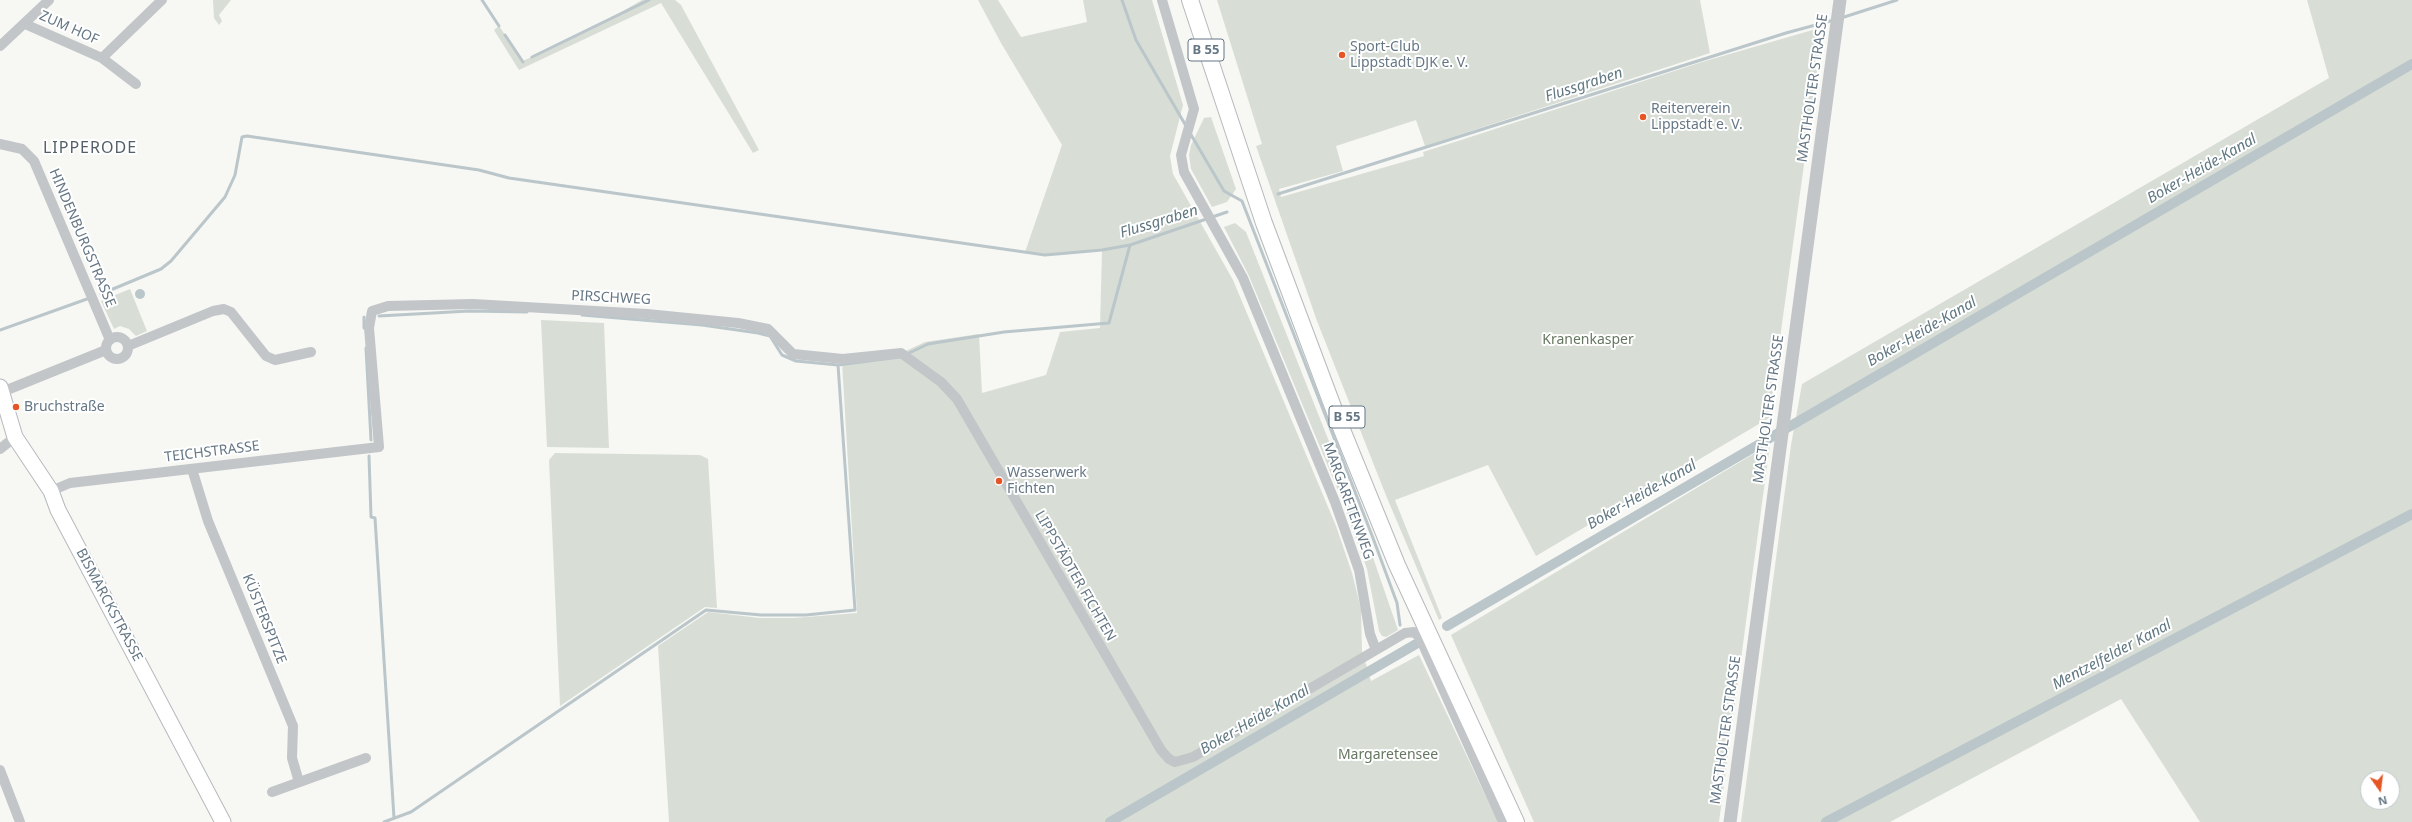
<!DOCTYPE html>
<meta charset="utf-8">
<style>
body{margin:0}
#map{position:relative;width:2412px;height:822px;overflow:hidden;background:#f7f7f4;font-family:"Noto Sans",sans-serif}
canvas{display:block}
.north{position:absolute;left:2360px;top:770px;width:40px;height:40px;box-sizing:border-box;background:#fff;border:1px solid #c1c9ce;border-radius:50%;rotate:166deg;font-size:11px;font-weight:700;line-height:16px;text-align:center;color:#657785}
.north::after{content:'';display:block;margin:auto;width:14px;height:18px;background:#e65525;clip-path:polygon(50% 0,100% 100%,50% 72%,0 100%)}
</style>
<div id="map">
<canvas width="2412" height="822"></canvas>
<div class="north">N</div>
</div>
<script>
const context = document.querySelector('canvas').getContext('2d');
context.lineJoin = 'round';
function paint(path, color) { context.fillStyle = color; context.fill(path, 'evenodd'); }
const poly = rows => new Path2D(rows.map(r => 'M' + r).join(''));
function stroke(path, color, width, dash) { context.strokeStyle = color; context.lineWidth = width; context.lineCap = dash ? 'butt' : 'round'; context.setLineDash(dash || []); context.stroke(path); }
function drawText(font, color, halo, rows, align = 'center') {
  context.font = font + ' "Noto Sans",sans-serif'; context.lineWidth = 4; context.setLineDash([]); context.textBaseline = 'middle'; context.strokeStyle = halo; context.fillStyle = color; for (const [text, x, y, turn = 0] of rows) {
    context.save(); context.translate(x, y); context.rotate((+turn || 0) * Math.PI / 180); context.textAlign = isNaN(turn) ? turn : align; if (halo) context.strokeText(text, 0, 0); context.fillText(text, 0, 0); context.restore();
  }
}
paint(poly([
 [213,0,231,0,219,15,222,21,219,25,214,18],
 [642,0,675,0,681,5,759,150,753,153,661,3,519,70,494,30,499,26,523,61,613,17],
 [978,0,998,0,1021,37,1087,22,1083,0,1152,0,1183,105,1170,156,1173,174,1233,280,1336,526,1352,573,1361,609,1362,651,1371,681,1419,655,1498,822,669,822,658,646,708,612,760,618,794,618,857,613,842,362,897,355,925,342,979,334,982,393,1046,375,1060,332,1100,328,1102,250,1045,255,1025,252,1062,145,1001,43],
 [1217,0,1700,0,1710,53,1425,146,1416,120,1336,146,1343,171,1279,189,1281,197,1424,156,1423,152,1461,140,1702,62,1823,27,1769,418,1536,556,1488,465,1395,500,1442,618,1439,620,1387,498,1317,321,1256,146,1262,144],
 [2307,0,2412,0,2412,822,2200,822,2121,699,1890,822,1741,822,1791,445,1802,384,2329,78],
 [2368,778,2392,778,2392,802,2368,802],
 [1211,117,1236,189,1227,202,1212,207,1191,169,1189,155,1191,145,1204,118],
 [1235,223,1246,232,1359,517,1398,630,1386,637,1382,636,1379,631,1367,569,1342,500,1249,276,1224,227],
 [130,289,147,331,136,336,129,329,120,326,114,329,101,301],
 [541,320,604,323,609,448,547,447],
 [1770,444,1719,822,1534,822,1451,635],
 [555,453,700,455,708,459,717,608,705,607,560,706,549,460]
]), '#d8ded5');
paint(poly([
 '135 294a5 5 0 1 1 10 0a5 5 0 1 1-10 0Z'
]), '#bac6ca');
stroke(poly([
 [482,0,499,26],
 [1122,0,1136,40,1186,126],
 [1841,18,1897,0],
 [505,35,523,62],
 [532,57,649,0],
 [1190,133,1224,191,1242,201,1373,538,1397,603,1400,625],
 [1278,194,1786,33,1834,20],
 [101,294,161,269,171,261,225,197,235,175,242,137,247,136,479,170,509,178,1045,255,1102,250,1130,245,1227,212],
 [582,315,702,325,758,333,770,336,782,355,796,361,838,365,900,357],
 [379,316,469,311,527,312],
 [364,317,364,328],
 [0,330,87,299],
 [366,348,371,440],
 [907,354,928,344,1004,332,1109,323,1130,245],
 [369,456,371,517,375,518,394,818],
 [384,822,411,812,706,610,761,615,806,615,855,610,838,365]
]), '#bac6ca', 3);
stroke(poly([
 [1447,626,2412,64],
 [1110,822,1416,644],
 [1826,822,2412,514]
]), '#bac6ca', 10);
const secondary = poly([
 [0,387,15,437,51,491,58,510,223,822]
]);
const primary = poly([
 [1190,0,1264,223,1336,415,1397,565,1516,822]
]);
stroke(secondary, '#b4babe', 17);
stroke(primary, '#b5babd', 18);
stroke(poly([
 [1162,0,1194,109,1181,155,1184,172,1243,278,1335,502,1359,570,1370,634,1376,650],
 [25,24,102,58,136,84],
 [0,46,49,0],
 [102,58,162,0],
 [0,144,22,149,34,161,110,340],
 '106 348a11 11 0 1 1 22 0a11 11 0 1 1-22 0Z',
 [128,346,213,311,224,309,231,312,266,356,275,360,311,352],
 [2,392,106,350],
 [0,449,15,437],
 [192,469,208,521,293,726,292,758,299,782],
 [51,491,70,483,379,447,369,328,372,311,388,306,473,304,647,314,738,323,768,329,793,354,843,359,901,353,941,382,957,399,1161,750,1169,759,1175,762,1193,757,1405,633,1414,632,1420,638,1503,822],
 [0,770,20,822],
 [272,792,366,758]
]), '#c2c6c9', 10);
stroke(poly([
 [1730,822,1840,0]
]), '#c2c6c9', 13);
stroke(secondary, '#fff', 15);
stroke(primary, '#fff', 16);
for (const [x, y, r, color] of [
 [1342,55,4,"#e65525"],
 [1643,117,4,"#e65525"],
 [16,407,4,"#e65525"],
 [999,481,4,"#e65525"]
]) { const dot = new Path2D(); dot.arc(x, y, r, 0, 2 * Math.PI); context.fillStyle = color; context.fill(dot); stroke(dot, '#fff', 1.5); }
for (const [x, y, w] of [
 [1206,50,36],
 [1347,417,36]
]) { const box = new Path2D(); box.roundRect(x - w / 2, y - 11, w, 22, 3); context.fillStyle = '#fff'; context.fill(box); stroke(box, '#657785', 1); }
drawText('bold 13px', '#657785', null, [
 ["B 55",1206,50],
 ["B 55",1347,417]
]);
drawText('14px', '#657785', '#fff', [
 ["ZUM HOF",69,28,24],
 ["MASTHOLTER STRASSE",1813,88,-82],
 ["HINDENBURGSTRASSE",82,238,67],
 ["PIRSCHWEG",611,298,3],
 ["MASTHOLTER STRASSE",1769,409,-82],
 ["TEICHSTRASSE",212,452,-7],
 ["MARGARETENWEG",1348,501,70],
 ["LIPPSTÄDTER FICHTEN",1075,576,60],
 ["BISMARCKSTRASSE",109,605,62],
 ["KÜSTERSPITZE",264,619,68],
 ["MASTHOLTER STRASSE",1726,730,-82]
]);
drawText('14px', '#657785', '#fff', [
 ["Sport-Club",1350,47],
 ["Lippstadt DJK e. V.",1350,63],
 ["Reiterverein",1651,109],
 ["Lippstadt e. V.",1651,125],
 ["Bruchstraße",24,407],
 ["Wasserwerk",1007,473],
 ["Fichten",1007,489]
], 'left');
drawText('14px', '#657760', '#fff', [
 ["Kranenkasper",1588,340],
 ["Margaretensee",1388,755]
]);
drawText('italic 15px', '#617882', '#fff', [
 ["Flussgraben",1584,85,-18],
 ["Boker-Heide-Kanal",2202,169,-30],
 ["Flussgraben",1159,222,-17],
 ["Boker-Heide-Kanal",1922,332,-30],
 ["Boker-Heide-Kanal",1642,495,-30],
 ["Mentzelfelder Kanal",2112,655,-28],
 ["Boker-Heide-Kanal",1255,720,-30]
]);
context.letterSpacing = '1px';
drawText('16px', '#53606a', '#fff', [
 ["LIPPERODE",90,148]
]);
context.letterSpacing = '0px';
</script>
